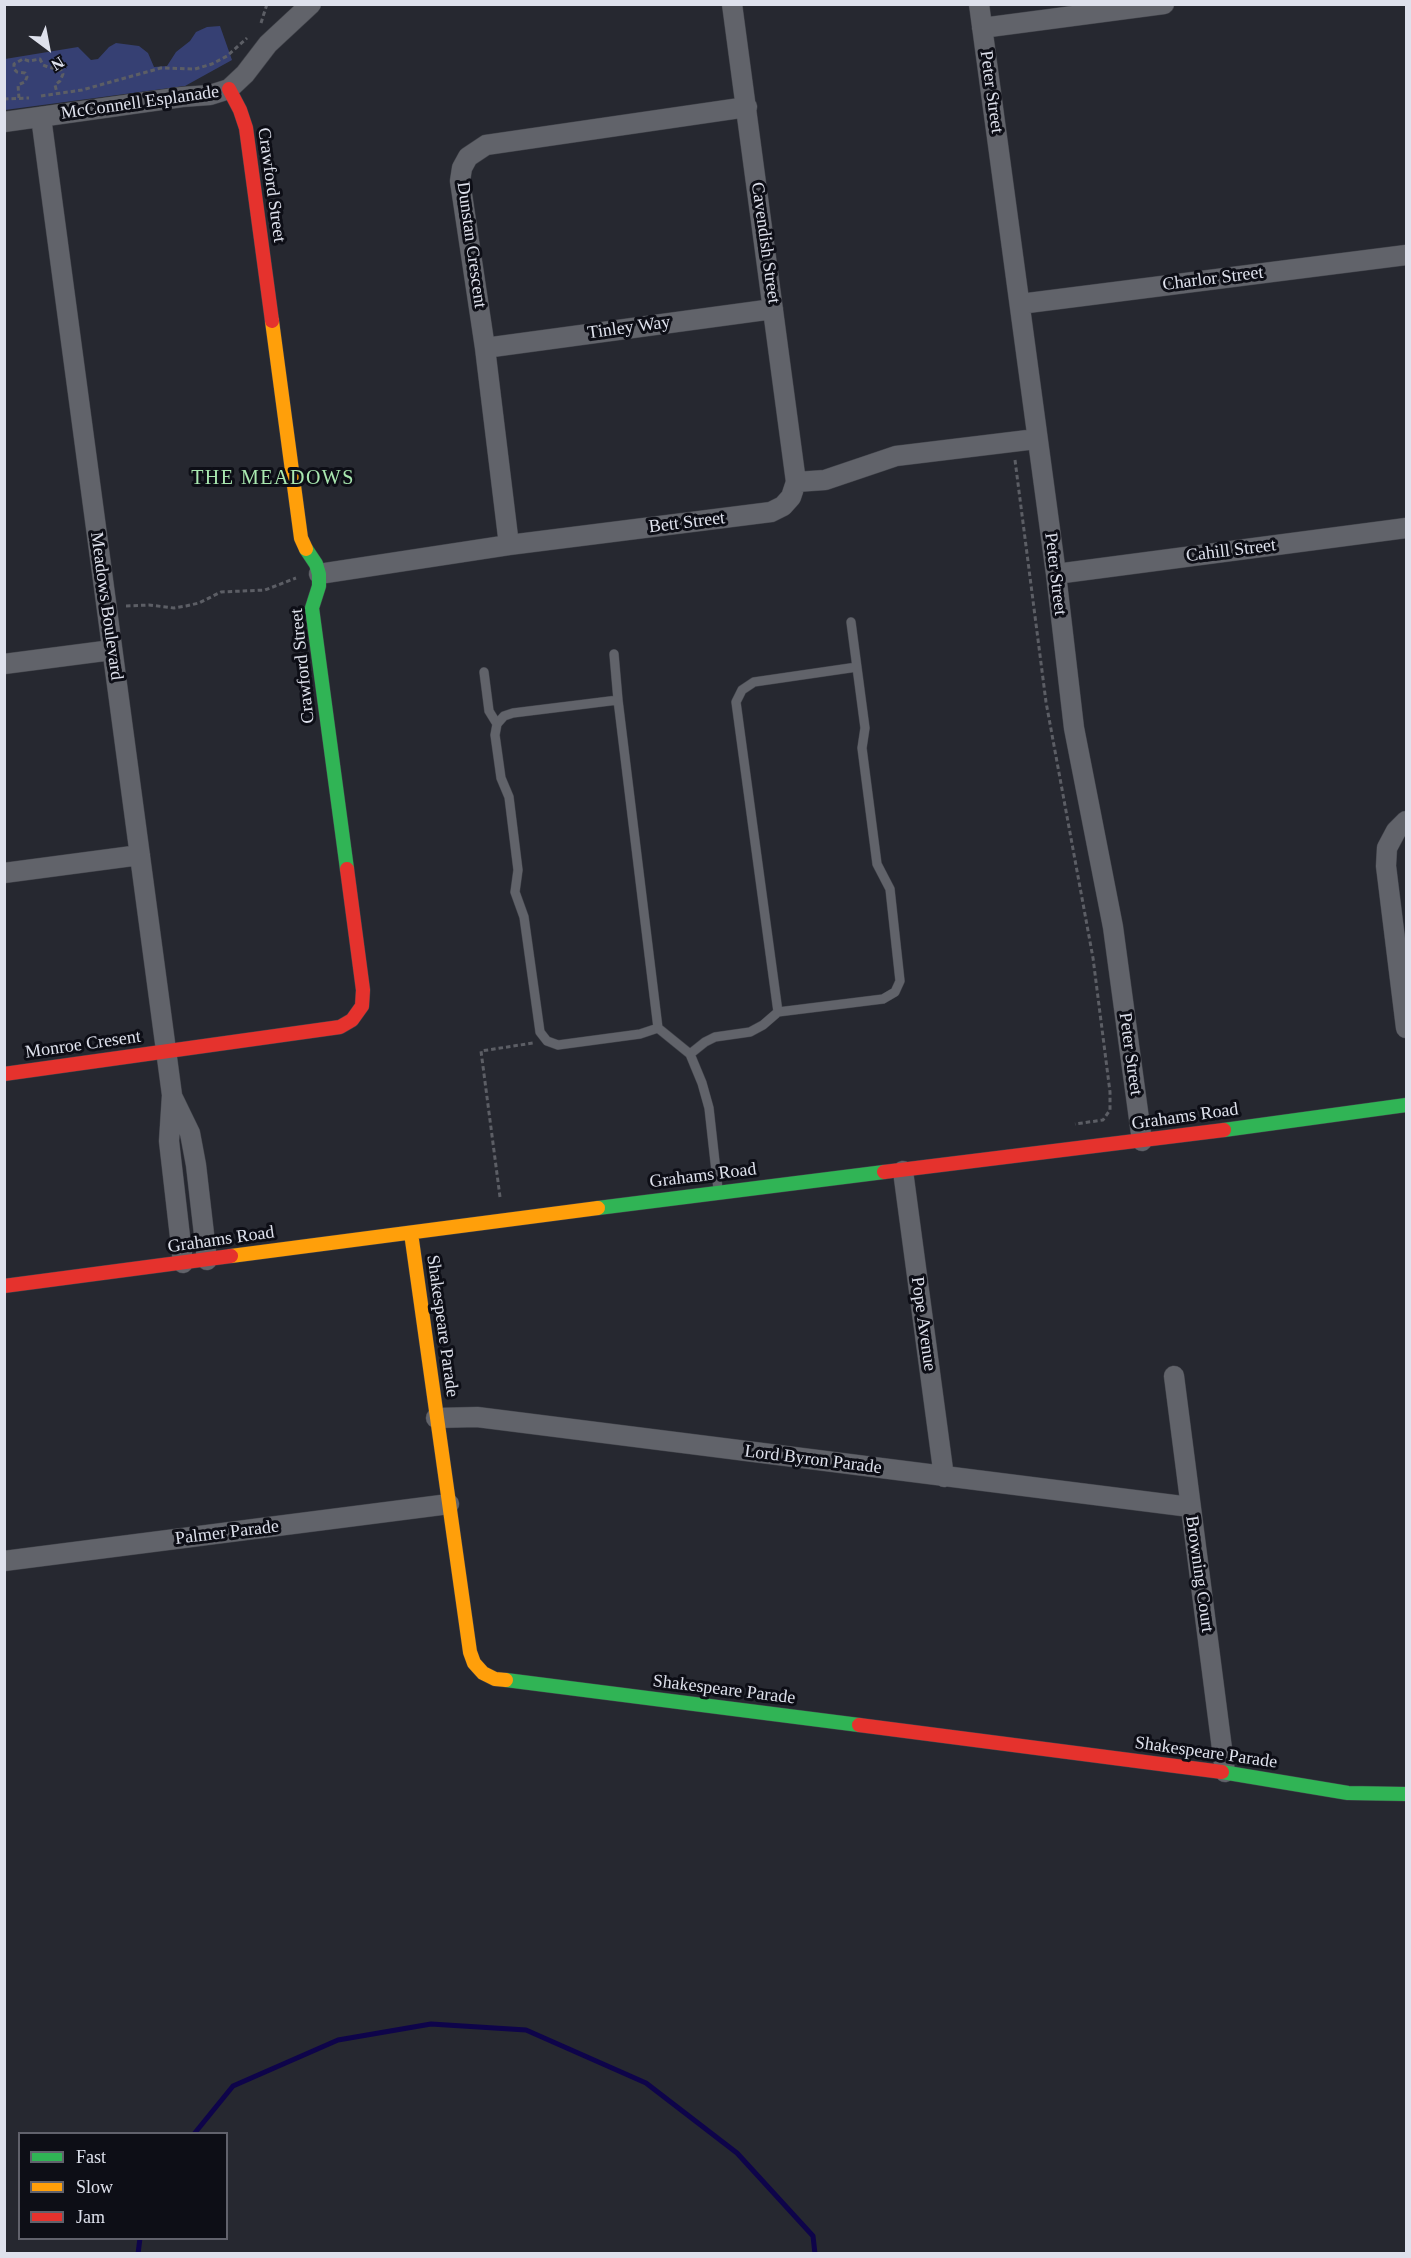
<!DOCTYPE html>
<style>
body{margin:0}
#map{position:relative;width:1411px;height:2258px;overflow:hidden;background:#262830;font-family:"Times New Roman",serif}
canvas{display:block}
.frame{position:absolute;inset:0;border:6px solid #dee1ec;pointer-events:none}
.legend{position:absolute;left:18px;top:2132px;width:210px;height:108px;box-sizing:border-box;background:#0d0e16;border:2px solid #61626c;margin:0;padding:8px 10px;list-style:none;font-size:18px;color:#dee1ec}
.legend li{display:flex;align-items:center;gap:12px;height:30px}
.legend b{width:30px;border:2px solid #61626c}
.north{position:absolute;left:18px;top:18px;width:60px;height:60px;-webkit-text-stroke:4px #0d0e16;paint-order:stroke;rotate:148deg;font-size:16px;font-weight:700;line-height:24px;text-align:center;color:#dee1ec}
.north::after{content:'';display:block;margin:auto;width:21px;height:27px;background:#dee1ec;clip-path:polygon(50% 0,100% 100%,50% 72%,0 100%)}
</style>
<div id="map">
<canvas width="1411" height="2258"></canvas>
<div class="frame"></div>
<ul class="legend">
<li><b style="height:8px;background:#30b455"></b>Fast</li>
<li><b style="height:8px;background:#ff9f0a"></b>Slow</li>
<li><b style="height:8px;background:#e5322d"></b>Jam</li>
</ul>
<div class="north">N</div>
</div>
<script>
const context = document.querySelector('canvas').getContext('2d');
context.lineJoin = 'round';
function paint(path, color) { context.fillStyle = color; context.fill(path, 'evenodd'); }
const poly = rows => new Path2D(rows.map(r => 'M' + r).join(''));
function stroke(path, color, width, dash) { context.strokeStyle = color; context.lineWidth = width; context.lineCap = dash ? 'butt' : 'round'; context.setLineDash(dash || []); context.stroke(path); }
function drawText(font, color, halo, rows, align = 'center') {
  context.font = font + ' "Times New Roman",serif'; context.lineWidth = 6; context.setLineDash([]); context.textBaseline = 'middle'; context.strokeStyle = halo; context.fillStyle = color; for (const [text, x, y, turn = 0] of rows) {
    context.save(); context.translate(x, y); context.rotate((+turn || 0) * Math.PI / 180); context.textAlign = isNaN(turn) ? turn : align; if (halo) context.strokeText(text, 0, 0); context.fillText(text, 0, 0); context.restore();
  }
}
paint(poly([
 [220,26,232,60,185,86,5,110,5,59,78,47,91,60,98,59,109,47,116,43,139,46,148,53,154,67,167,66,176,52,190,41,196,32,207,27]
]), '#364073');
stroke(poly([
 [194,2134,233,2086,338,2040,431,2024,526,2030,646,2083,737,2153,813,2236,815,2254],
 [138,2254,140,2238]
]), '#0e044a', 5);
const lane = poly([
 [614,654,618,700],
 [484,672,489,711,497,724],
 [778,1012,883,999,895,992,900,981,890,889,877,864,862,748,865,728,851,622],
 [658,1028,618,700,513,713,504,716,497,724,495,735,501,778,509,797,518,870,515,892,524,917,540,1032,547,1041,558,1045,640,1034,658,1028,690,1054,702,1083,709,1108,718,1189],
 [690,1054,705,1042,715,1037,750,1032,763,1025,778,1012,736,702,742,690,754,682,857,667]
]);
const street = poly([
 [732,4,796,482],
 [979,4,1056,574,1074,728,1113,927,1142,1141],
 [982,28,1164,4],
 [41,117,172,1095,169,1141,183,1263],
 [4,122,182,97,210,95,229,89,245,74,268,44,311,4],
 [1020,304,1406,255],
 [485,348,773,309],
 [509,545,485,348,460,181,462,168,468,157,486,145,747,107],
 [319,574,509,545,771,512,783,506,791,497,796,482,825,480,896,456,1036,439],
 [1056,574,1406,528],
 [4,664,112,650],
 [1406,821,1396,831,1387,848,1386,866,1406,1028],
 [4,873,140,855],
 [173,1098,190,1133,196,1165,207,1260],
 [903,1171,944,1477],
 [1174,1376,1225,1772],
 [436,1418,477,1417,1190,1507],
 [4,1561,449,1504]
]);
const fast = poly([
 [306,549,316,564,319,574,319,586,312,608,347,869],
 [1224,1130,1406,1105],
 [598,1208,884,1172],
 [506,1680,859,1725],
 [1222,1772,1348,1793,1406,1794]
]);
const slow = poly([
 [272,321,301,538,306,549],
 [411,1233,470,1652,474,1663,483,1673,495,1679,506,1680],
 [231,1256,598,1208]
]);
const jam = poly([
 [229,89,240,110,246,128,272,321],
 [4,1074,340,1027,352,1020,362,1006,363,990,347,869],
 [884,1172,1224,1130],
 [4,1286,231,1256],
 [859,1725,1222,1772]
]);
stroke(lane, '#41434a', 10);
stroke(street, '#41434a', 21);
stroke(fast, '#41434a', 15);
stroke(slow, '#41434a', 15);
stroke(jam, '#41434a', 15);
stroke(poly([
 [261,23,267,4],
 [41,96,82,90,161,68,195,69,212,64,227,56,247,38],
 [19,98,18,85,25,82,27,77,25,73,17,72,14,69,14,64,23,59,29,61,40,59,43,65,48,67,61,70,63,74,60,81,55,85,57,93],
 [4,99,29,98],
 [1015,460,1046,702,1093,958,1110,1092,1110,1110,1103,1120,1075,1124],
 [126,606,149,605,174,608,186,606,199,603,221,592,265,590,296,578],
 [500,1197,481,1051,533,1043]
]), '#5c5e65', 3, [4.5, 3]);
stroke(lane, '#61636a', 9);
stroke(street, '#61636a', 20);
stroke(fast, '#30b455', 14);
stroke(slow, '#ff9f0a', 14);
stroke(jam, '#e5322d', 14);
drawText('18px', '#dee1ec', '#0d0e16', [
 ["Peter Street",991,92,82],
 ["McConnell Esplanade",140,103,-8],
 ["Crawford Street",271,185,82],
 ["Cavendish Street",765,243,82],
 ["Dunstan Crescent",471,245,82],
 ["Charlor Street",1213,279,-7],
 ["Tinley Way",629,328,-8],
 ["Bett Street",687,523,-7],
 ["Cahill Street",1231,551,-7],
 ["Peter Street",1055,574,83],
 ["Meadows Boulevard",106,606,82],
 ["Crawford Street",303,666,-96],
 ["Monroe Cresent",83,1045,-8],
 ["Peter Street",1130,1054,82],
 ["Grahams Road",1185,1117,-8],
 ["Grahams Road",703,1176,-7],
 ["Grahams Road",221,1240,-8],
 ["Pope Avenue",923,1324,82],
 ["Shakespeare Parade",442,1326,82],
 ["Lord Byron Parade",813,1460,7],
 ["Palmer Parade",227,1533,-7],
 ["Browning Court",1199,1574,82],
 ["Shakespeare Parade",724,1690,7],
 ["Shakespeare Parade",1206,1753,8]
]);
context.letterSpacing = '1.5px';
drawText('20px', '#a9e8b0', '#0d0e16', [
 ["THE MEADOWS",273,479]
]);
context.letterSpacing = '0px';
</script>
